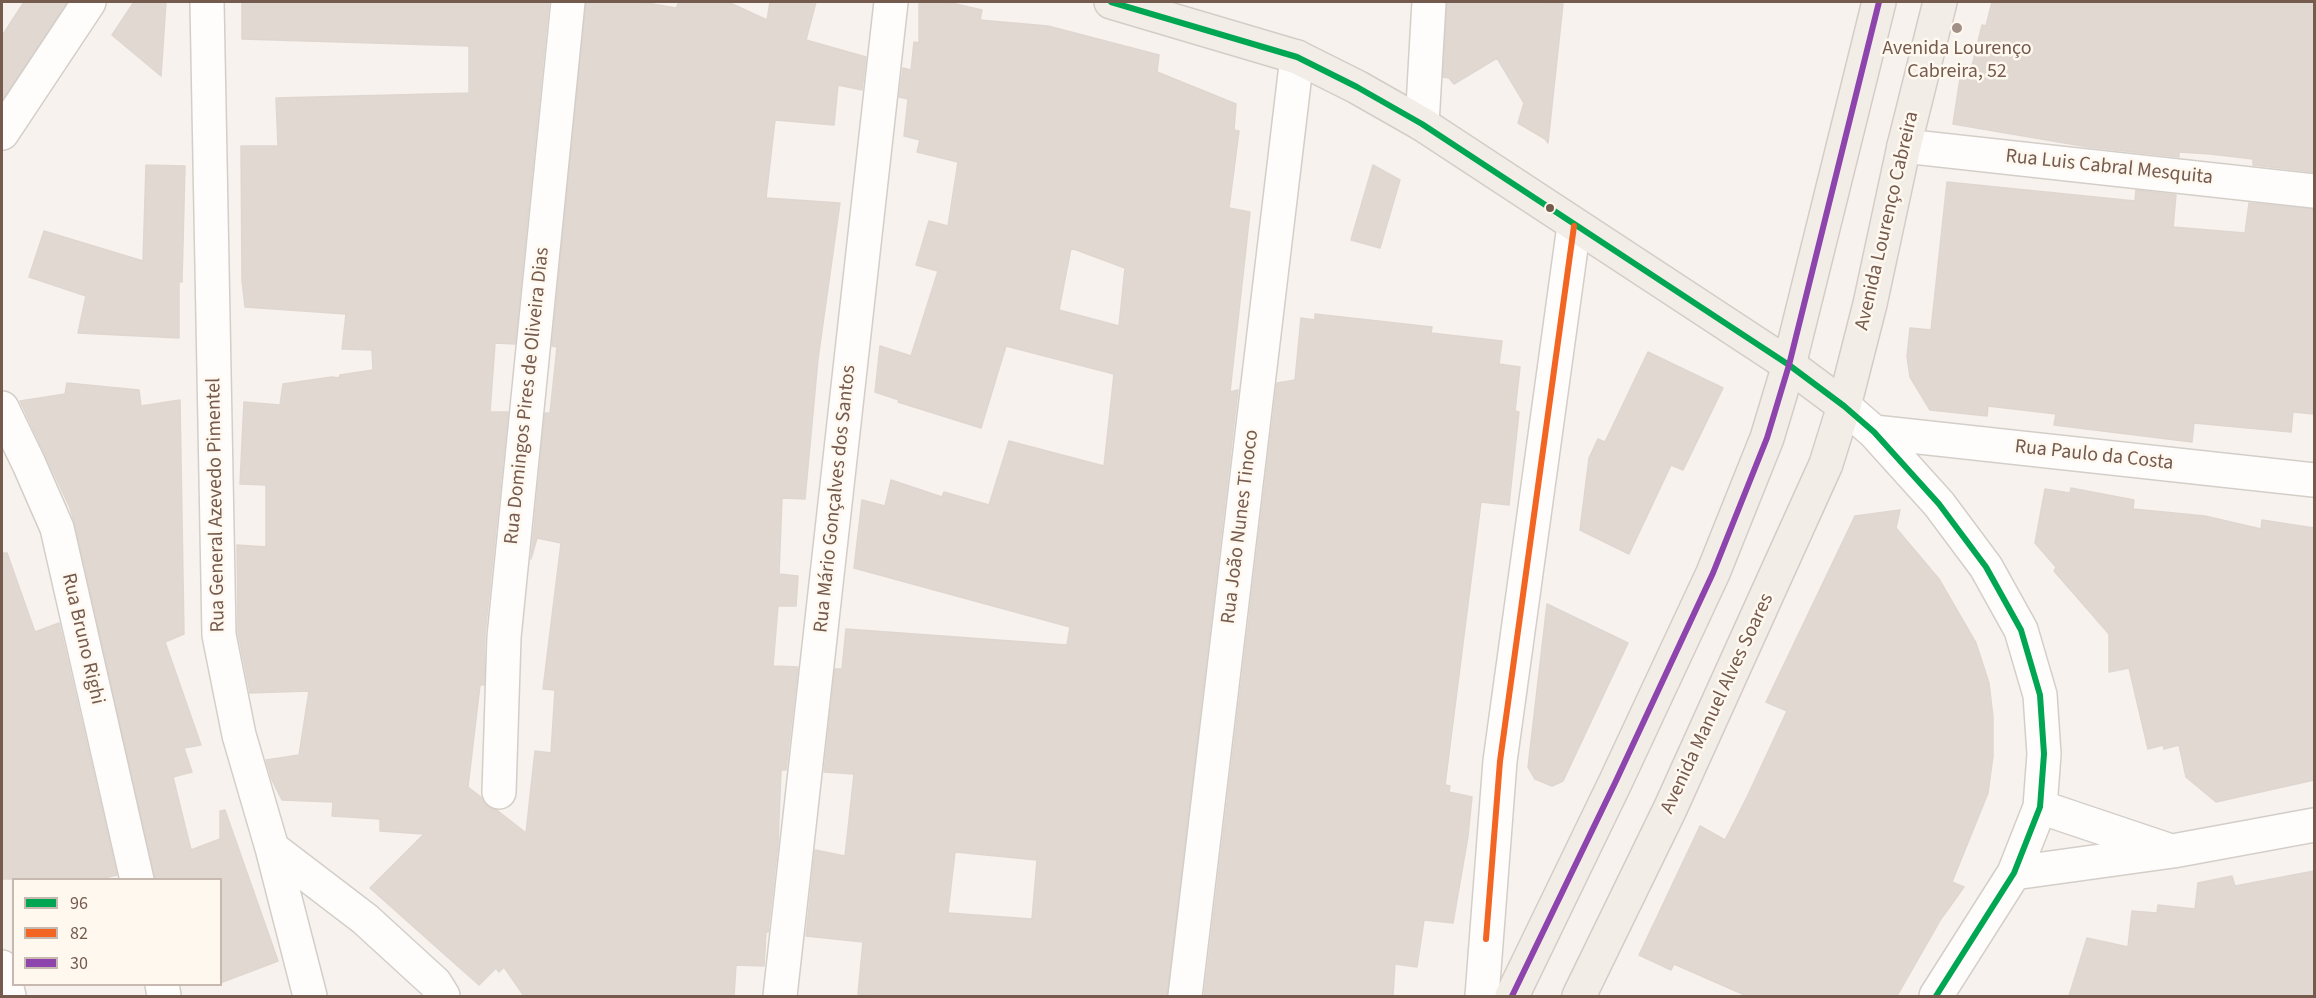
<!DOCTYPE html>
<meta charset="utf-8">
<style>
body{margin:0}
#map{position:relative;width:2316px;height:998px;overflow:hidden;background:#f7f2ed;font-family:"Source Sans 3",sans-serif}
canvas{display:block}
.frame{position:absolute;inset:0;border:3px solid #755a4e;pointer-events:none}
.legend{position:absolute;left:12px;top:878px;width:210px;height:108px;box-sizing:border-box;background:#fef8ef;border:2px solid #c7b9af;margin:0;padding:8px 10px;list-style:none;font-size:18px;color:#755a4e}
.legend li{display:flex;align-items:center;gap:12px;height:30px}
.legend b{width:30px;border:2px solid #c7b9af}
</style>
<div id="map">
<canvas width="2316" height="998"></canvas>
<div class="frame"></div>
<ul class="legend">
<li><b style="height:8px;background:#00a651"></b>96</li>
<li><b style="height:8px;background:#f26522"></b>82</li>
<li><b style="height:8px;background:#8e44ad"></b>30</li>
</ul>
</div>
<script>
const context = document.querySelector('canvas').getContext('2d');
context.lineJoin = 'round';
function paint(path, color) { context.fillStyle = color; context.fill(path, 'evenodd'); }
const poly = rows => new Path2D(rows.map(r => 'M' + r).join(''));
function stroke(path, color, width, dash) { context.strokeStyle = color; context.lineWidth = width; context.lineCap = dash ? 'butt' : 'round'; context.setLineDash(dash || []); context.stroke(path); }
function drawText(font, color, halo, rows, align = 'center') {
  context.font = font + ' "Source Sans 3",sans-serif'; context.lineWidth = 5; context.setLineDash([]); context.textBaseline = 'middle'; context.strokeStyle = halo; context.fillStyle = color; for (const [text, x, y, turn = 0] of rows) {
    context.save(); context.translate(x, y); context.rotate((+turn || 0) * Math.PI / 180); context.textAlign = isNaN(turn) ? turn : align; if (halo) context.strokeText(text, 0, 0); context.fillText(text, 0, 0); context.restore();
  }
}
const building = poly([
 [24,2,67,2,2,100,2,36,24,2],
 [134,2,166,2,161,76,112,35,134,2],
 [242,2,549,2,515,344,495,343,490,412,508,412,485,635,484,685,480,685,468,787,482,798,489,808,498,811,526,833,535,751,551,753,555,690,543,689,561,543,537,538,531,559,545,413,550,413,557,347,552,346,586,2,641,2,676,8,679,2,728,2,767,20,770,2,816,2,806,40,866,57,862,90,838,85,834,125,775,120,766,198,840,203,818,359,805,499,782,498,779,574,798,576,796,606,778,606,773,666,798,667,786,770,781,770,778,844,768,932,766,932,764,966,736,965,734,996,524,996,504,967,499,972,496,968,479,985,370,888,424,834,380,831,380,819,332,816,333,802,282,800,272,780,266,760,299,755,309,691,250,693,238,633,237,545,266,547,266,485,240,484,244,402,280,405,283,384,332,377,339,378,340,375,373,370,372,350,342,349,346,314,245,307,242,280,241,146,278,146,276,98,469,93,469,46,242,39,242,2],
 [919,2,947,2,982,10,980,20,1048,26,1159,55,1157,72,1236,104,1234,130,1239,131,1229,208,1250,212,1230,392,1238,390,1167,996,883,996,858,994,863,942,806,936,815,850,845,856,854,774,824,772,835,669,842,669,846,629,1067,645,1070,627,854,568,862,500,885,506,891,480,942,497,944,492,989,505,1009,441,1104,466,1114,374,1006,346,981,428,898,402,899,400,875,392,880,346,911,356,938,271,916,265,929,221,948,226,958,162,917,152,920,140,904,136,908,99,899,97,903,68,911,70,914,42,919,43,919,2],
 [1071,248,1125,268,1119,326,1059,310,1071,248],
 [955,852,1037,860,1032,919,948,913,955,852],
 [1447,2,1545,2,1563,4,1548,143,1545,139,1518,123,1524,103,1497,58,1454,84,1449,78,1443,77,1447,2],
 [1992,2,2314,2,2314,172,2253,165,2253,159,2210,154,2179,152,2179,157,2088,147,1953,124,1962,65,1972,66,1982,25,1986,26,1992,2],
 [146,165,185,166,182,282,179,282,179,338,78,333,86,296,29,277,44,231,143,261,146,165],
 [1373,165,1400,180,1380,248,1351,240,1373,165],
 [1947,182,2135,201,2136,190,2176,195,2173,227,2245,233,2249,203,2314,209,2314,414,2293,412,2291,432,2194,423,2192,442,2054,425,2056,414,1988,406,1987,416,1930,410,1910,377,1907,357,1910,328,1931,330,1947,182],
 [1315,314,1432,327,1431,333,1502,341,1499,364,1520,367,1515,411,1519,412,1509,505,1481,502,1445,785,1450,786,1449,792,1472,797,1468,836,1453,923,1424,920,1417,967,1395,964,1393,996,1204,996,1277,383,1295,380,1301,318,1315,320,1315,314],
 [1648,352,1723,388,1683,470,1671,465,1629,554,1580,530,1589,458,1598,439,1605,442,1648,352],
 [67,383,139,390,141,406,180,400,184,634,165,642,201,745,184,748,192,772,173,777,191,850,220,839,220,811,225,810,278,961,220,983,220,879,155,879,75,524,70,508,20,401,65,394,67,383],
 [2071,488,2134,500,2133,509,2205,516,2261,529,2262,520,2314,528,2314,780,2216,802,2186,777,2179,745,2164,749,2163,745,2148,749,2129,668,2109,672,2109,634,2054,571,2056,567,2035,543,2045,489,2070,493,2071,488],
 [1900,510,1896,528,1939,579,1976,643,1989,683,1993,717,1993,756,1988,793,1952,882,1964,887,1941,919,1897,996,1747,996,1674,964,1671,970,1639,955,1700,826,1725,840,1747,797,1787,711,1766,702,1855,516,1900,510],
 [2,553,7,553,35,632,59,623,117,875,100,879,2,879,2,553],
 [1547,604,1628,643,1563,781,1552,786,1535,779,1528,767,1547,604],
 [2314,871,2314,996,2069,996,2087,938,2128,947,2132,911,2157,913,2158,905,2195,909,2198,883,2232,876,2235,886,2314,871]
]);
paint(building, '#e1d8d2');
stroke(building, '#e0d6d0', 1.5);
const minor = poly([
 [207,2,219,635,239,735,272,848,310,996],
 [1422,124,1429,2],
 [2,133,89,2],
 [1904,146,2314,191],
 [1844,406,1874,432,1939,504,1986,567,2021,630,2040,695,2044,754,2040,807,2014,873,1936,996],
 [2,408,29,464,57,528,137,880],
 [1874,432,2314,480],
 [499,792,504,637,568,2],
 [2040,807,2165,849],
 [272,848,365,919,435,983,443,996],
 [2014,873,2173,851,2314,825],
 [2,967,9,996],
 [162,984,164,996],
 [780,996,891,2],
 [1185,996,1297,57],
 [1482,996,1500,761,1574,226]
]);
const major = poly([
 [1111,2,1297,57,1357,87,1422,124,1789,365,1844,406],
 [1512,996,1615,783,1713,573,1767,438,1789,365,1879,2],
 [1579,996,1670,809,1826,464,1844,406,1870,304,1904,146,1940,2]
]);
stroke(minor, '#d4cec8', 36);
stroke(major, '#d5ccc8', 36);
stroke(minor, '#fefdfc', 33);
stroke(major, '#f2ede6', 33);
stroke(poly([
 [1111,2,1297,57,1357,87,1422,124,1789,365,1844,406,1874,432,1939,504,1986,567,2021,630,2040,695,2044,754,2040,807,2014,873,1936,996]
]), '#00a651', 6);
stroke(poly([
 [1486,939,1500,761,1574,226]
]), '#f26522', 6);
stroke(poly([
 [1512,996,1615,783,1713,573,1767,438,1789,365,1879,2]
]), '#8e44ad', 6);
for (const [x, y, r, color] of [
 [1957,28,6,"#a28f86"],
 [1550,208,5,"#755a4e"]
]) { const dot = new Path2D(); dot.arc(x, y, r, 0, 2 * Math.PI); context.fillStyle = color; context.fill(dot); stroke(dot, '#fef8ef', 2); }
drawText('20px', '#755a4e', '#fef8ef', [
 ["Avenida Lourenço",1957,50],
 ["Cabreira, 52",1957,73]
]);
drawText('20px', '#755a4e', '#fef8ef', [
 ["Rua Luis Cabral Mesquita",2109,168,6],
 ["Avenida Lourenço Cabreira",1888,221,-77],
 ["Rua Domingos Pires de Oliveira Dias",528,396,-84],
 ["Rua Paulo da Costa",2094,456,6],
 ["Rua Mário Gonçalves dos Santos",836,499,-84],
 ["Rua General Azevedo Pimentel",217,505,-91],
 ["Rua João Nunes Tinoco",1241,527,-83],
 ["Rua Bruno Righi",82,639,77],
 ["Avenida Manuel Alves Soares",1718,704,-65]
]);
</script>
